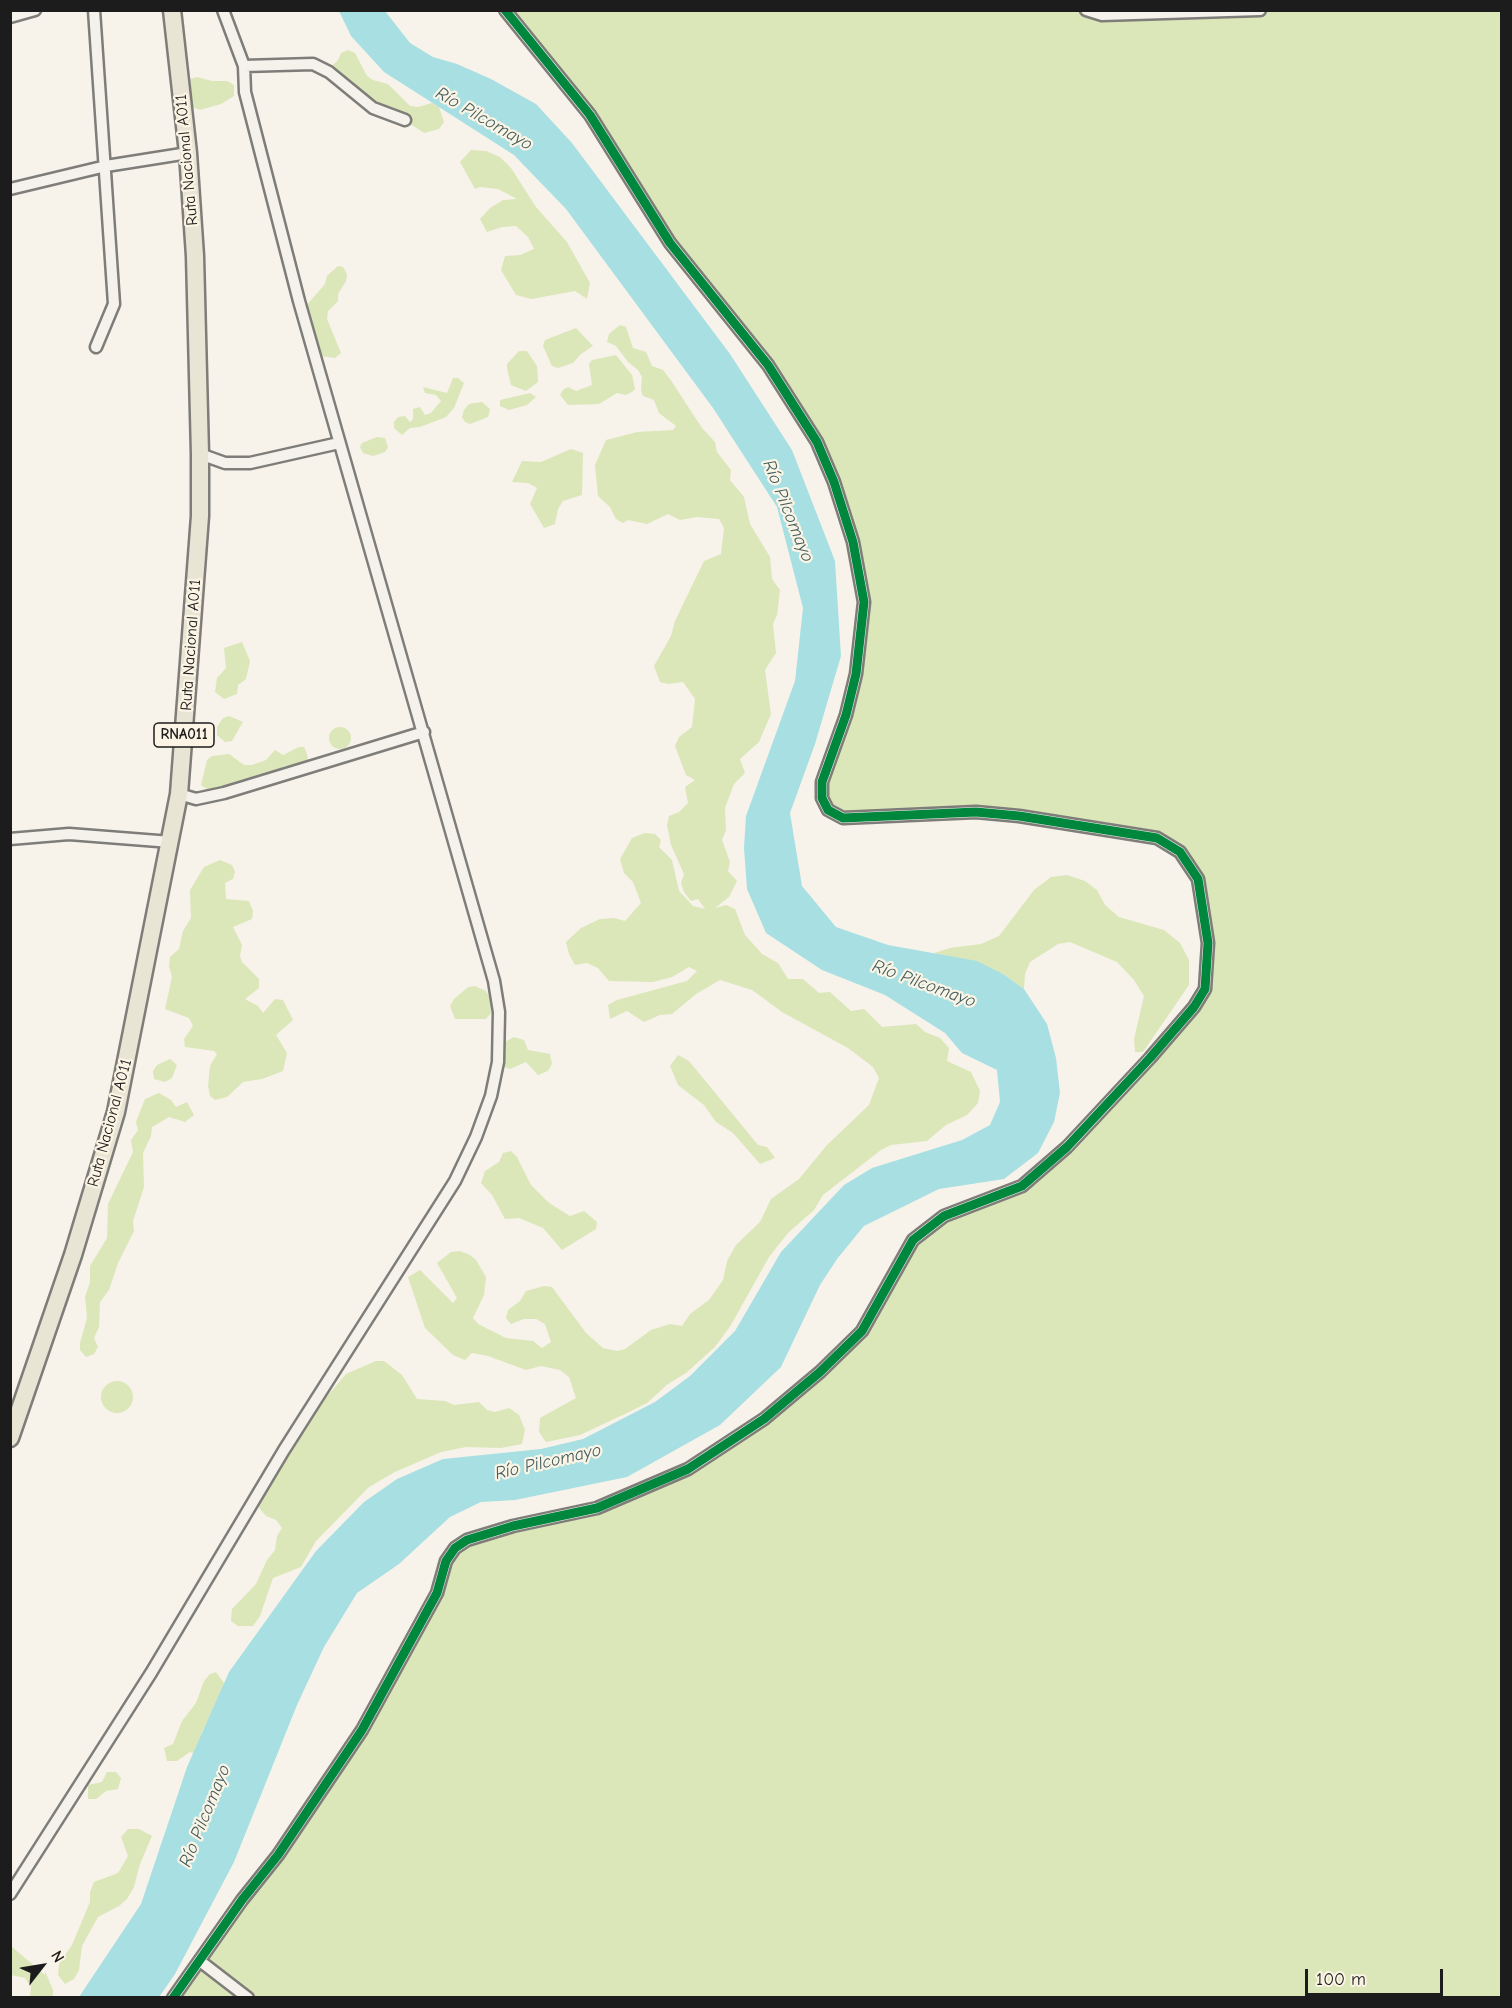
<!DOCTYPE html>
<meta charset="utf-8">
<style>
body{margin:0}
#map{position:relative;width:1512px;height:2008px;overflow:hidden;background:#f7f3ea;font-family:"Comic Neue",sans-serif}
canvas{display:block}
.frame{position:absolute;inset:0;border:12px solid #1c1c1c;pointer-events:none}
.north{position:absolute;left:12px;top:1936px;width:60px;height:60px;-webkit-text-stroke:4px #fcf5e5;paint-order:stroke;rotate:59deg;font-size:16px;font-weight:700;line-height:24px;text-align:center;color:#1c1c1c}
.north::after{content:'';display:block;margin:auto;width:21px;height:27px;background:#1c1c1c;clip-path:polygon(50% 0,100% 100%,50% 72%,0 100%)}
.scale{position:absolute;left:1305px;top:1969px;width:138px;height:27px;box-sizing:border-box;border:3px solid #1c1c1c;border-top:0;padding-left:8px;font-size:18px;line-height:21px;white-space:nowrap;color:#1c1c1c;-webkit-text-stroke:4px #fcf5e5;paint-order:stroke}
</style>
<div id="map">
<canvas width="1512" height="2008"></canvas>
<div class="frame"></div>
<div class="north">N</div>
<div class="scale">100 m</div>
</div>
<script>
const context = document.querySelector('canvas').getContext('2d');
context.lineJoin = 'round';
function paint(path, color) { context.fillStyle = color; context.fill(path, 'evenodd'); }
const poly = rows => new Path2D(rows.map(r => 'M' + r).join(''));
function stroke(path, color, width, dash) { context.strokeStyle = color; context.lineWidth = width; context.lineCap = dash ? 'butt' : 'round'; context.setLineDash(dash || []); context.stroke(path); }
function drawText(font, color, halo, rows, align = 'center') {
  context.font = font + ' "Comic Neue",sans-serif'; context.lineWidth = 4.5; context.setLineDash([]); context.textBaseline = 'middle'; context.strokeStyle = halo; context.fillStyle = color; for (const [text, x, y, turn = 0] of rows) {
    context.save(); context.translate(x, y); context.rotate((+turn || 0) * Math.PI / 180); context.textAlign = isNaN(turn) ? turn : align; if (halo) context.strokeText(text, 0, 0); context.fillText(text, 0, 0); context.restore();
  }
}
paint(poly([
 [505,11,1501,11,1501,1997,173,1998,362,1730,419,1624,446,1561,467,1540,597,1508,688,1469,764,1419,862,1331,913,1240,928,1226,1004,1195,1067,1147,1205,989,1208,943,1190,864,1157,838,1019,816,843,818,822,798,846,715,864,602,834,482,789,399,670,243,611,147],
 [348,50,355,53,367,76,373,80,388,84,410,106,418,107,432,103,439,107,444,122,439,129,424,133,412,125,376,115,345,94,334,83,328,70,338,60,341,53],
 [197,77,212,81,227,81,234,85,234,96,221,104,200,110,192,107,190,79],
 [471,150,486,151,500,157,511,168,536,207,567,242,590,283,587,299,575,291,531,299,516,295,501,270,505,256,520,255,534,249,528,237,516,226,502,227,487,232,480,219,490,208,503,200,517,199,498,189,480,187,475,189,460,162],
 [338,266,343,267,347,274,346,281,338,294,338,301,328,311,327,319,341,353,335,358,320,356,305,307,325,284,327,276],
 [620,325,626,327,633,348,646,352,652,366,663,370,670,379,702,428,715,442,717,452,731,470,730,480,744,497,750,524,770,557,772,579,780,590,777,615,773,624,776,653,765,670,771,714,759,742,740,759,745,773,734,784,725,808,726,830,722,840,730,862,728,871,737,881,729,897,715,908,726,905,735,909,745,935,762,954,778,963,788,979,803,979,819,993,830,992,851,1011,864,1009,882,1027,916,1024,925,1032,940,1038,949,1048,947,1061,971,1072,980,1091,978,1103,967,1115,946,1125,927,1141,891,1145,881,1150,823,1195,814,1210,788,1233,769,1257,731,1325,715,1347,686,1373,668,1384,647,1403,629,1412,580,1435,546,1442,539,1432,540,1418,576,1398,569,1377,560,1370,541,1366,526,1370,488,1356,472,1353,465,1360,453,1355,425,1328,408,1277,420,1270,453,1303,457,1298,437,1263,451,1252,460,1251,470,1255,476,1260,486,1277,484,1295,473,1318,478,1324,506,1338,533,1341,542,1348,551,1342,545,1324,536,1319,524,1319,511,1324,506,1318,508,1310,520,1301,526,1291,544,1286,552,1287,586,1333,603,1348,617,1351,625,1349,651,1330,670,1324,682,1326,690,1314,709,1300,723,1280,727,1261,736,1245,760,1222,771,1199,799,1179,827,1145,869,1105,879,1078,873,1067,848,1048,782,1012,752,990,720,980,696,994,672,1014,660,1015,644,1022,627,1011,610,1019,608,1005,617,1000,687,981,697,971,689,967,672,977,653,982,609,981,598,968,587,963,575,965,569,954,566,942,581,928,600,919,614,918,625,921,641,903,633,882,624,873,620,859,632,838,645,833,655,834,661,840,659,847,672,860,679,891,693,906,705,909,698,899,691,901,684,892,681,883,684,874,671,845,667,825,669,816,679,812,688,803,685,787,695,780,686,775,675,746,679,737,692,727,695,699,683,682,668,684,660,682,654,666,671,636,675,621,704,561,721,554,724,528,719,519,697,517,680,520,668,514,647,524,628,520,623,523,616,519,610,507,598,496,595,465,606,440,637,432,673,430,676,426,659,413,654,400,643,396,641,390,642,377,638,370,628,362,616,346,607,342,609,334],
 [576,328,593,346,581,354,573,363,558,368,552,366,543,346,545,340],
 [519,351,527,351,537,366,538,382,526,391,511,385,507,368,507,364],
 [616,355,632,375,635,389,632,392,626,395,617,393,599,404,568,405,560,395,563,390,568,387,576,391,592,385,589,364,592,360],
 [453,378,458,378,464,383,454,408,446,417,420,427,410,428,402,435,394,428,394,422,398,417,405,416,410,422,413,419,413,409,420,407,425,415,431,413,441,401,436,395,425,393,423,387,447,393],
 [530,393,536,397,527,405,509,410,500,406,500,400],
 [482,402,490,409,488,417,470,424,465,422,462,417,464,410,469,404],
 [377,437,385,438,388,447,385,452,373,456,363,453,360,447,362,443],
 [571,449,583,453,582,495,563,501,558,509,555,524,544,528,530,504,537,488,528,483,512,482,522,461,541,462],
 [242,642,250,661,246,679,238,685,237,694,224,699,215,692,217,678,226,668,224,648],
 [229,716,243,722,232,741,225,742,217,735,217,727,223,718],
 '329 738a11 11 0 1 1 22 0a11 11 0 1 1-22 0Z',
 [299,747,304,747,307,754,308,762,304,764,284,766,278,772,264,774,261,780,252,783,242,779,238,787,211,792,201,785,207,760,212,756,229,754,244,765,252,765,266,760,275,750,283,755],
 [220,860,232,865,235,872,233,879,225,883,226,899,249,901,253,911,252,919,233,927,242,945,240,956,242,962,259,979,259,988,245,999,258,1006,263,1013,275,999,283,1000,293,1020,276,1035,287,1053,283,1071,262,1079,243,1082,227,1097,215,1100,210,1096,208,1086,210,1066,217,1054,214,1051,185,1047,184,1039,193,1026,189,1018,165,1009,172,977,169,966,170,957,179,949,183,931,191,918,190,890,204,867],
 [1067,875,1085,881,1097,890,1105,905,1119,917,1164,930,1180,943,1189,960,1189,985,1143,1052,1135,1052,1134,1039,1144,996,1134,980,1117,962,1070,942,1058,944,1030,962,1025,974,1024,989,1003,974,934,953,950,948,981,944,999,936,1034,890,1051,877],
 [475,986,486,991,490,998,491,1013,486,1019,455,1019,450,1006,454,999,468,987],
 [514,1037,524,1040,528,1050,550,1054,552,1064,548,1071,538,1075,526,1062,510,1069,502,1066,499,1045],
 [678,1055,689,1061,758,1145,767,1147,775,1158,760,1164,733,1133,716,1122,704,1105,678,1085,670,1066],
 [170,1059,177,1065,172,1078,165,1082,154,1079,153,1071,157,1065],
 [159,1093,171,1100,176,1107,187,1102,194,1115,185,1122,169,1117,152,1127,151,1136,143,1153,144,1187,133,1221,134,1231,118,1263,109,1290,100,1302,99,1327,94,1338,98,1347,94,1354,86,1357,80,1350,80,1343,87,1318,85,1297,90,1282,90,1266,107,1238,108,1204,133,1152,131,1140,138,1130,136,1122,145,1099],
 [511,1151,517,1157,531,1185,549,1203,570,1216,584,1211,597,1222,596,1229,562,1250,543,1228,519,1218,505,1219,492,1195,481,1183,485,1171,499,1162,503,1153],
 [376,1361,384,1361,402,1375,417,1399,445,1401,454,1405,479,1402,487,1410,495,1412,509,1408,519,1415,525,1430,522,1444,501,1448,466,1447,441,1452,395,1472,369,1487,316,1541,301,1567,273,1578,260,1616,253,1626,238,1626,231,1621,232,1609,256,1584,267,1560,275,1550,277,1536,282,1528,276,1520,266,1516,260,1509,255,1497,307,1420,346,1374],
 '101 1397a16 16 0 1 1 32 0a16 16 0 1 1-32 0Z',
 [216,1672,224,1683,222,1694,202,1732,198,1755,190,1752,177,1761,167,1761,164,1748,173,1744,182,1721,196,1703,204,1681,210,1674],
 [107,1772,116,1772,121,1778,118,1789,106,1791,96,1799,88,1799,88,1785,102,1782],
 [128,1829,139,1829,152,1836,140,1864,134,1887,127,1899,119,1906,98,1917,82,1946,79,1970,74,1979,65,1984,58,1975,59,1964,72,1945,90,1902,90,1892,94,1882,118,1873,128,1856,121,1837],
 [11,1946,45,1975,45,1971,53,1990,53,1997,30,1997,31,1987,25,1978,11,1975]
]), '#dbe6b9');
paint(poly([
 [339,11,385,11,410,43,433,57,457,64,491,79,536,104,572,143,730,354,792,450,835,561,841,656,815,744,790,813,802,886,836,927,888,945,977,961,1003,974,1024,989,1047,1024,1056,1058,1060,1093,1054,1122,1038,1153,1004,1179,939,1189,864,1226,837,1259,820,1285,781,1367,720,1425,627,1477,515,1500,481,1502,450,1517,399,1564,357,1593,324,1647,297,1705,234,1862,175,1974,159,1997,79,1997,141,1904,187,1767,229,1672,316,1551,364,1502,397,1479,443,1459,541,1449,583,1439,655,1402,690,1376,735,1331,781,1252,844,1185,872,1168,962,1140,990,1125,1000,1102,997,1070,962,1053,945,1033,885,995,822,970,766,933,747,889,744,848,746,816,795,681,803,608,777,507,713,408,566,209,514,155,384,72,351,36]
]), '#a8dfe3');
const street = poly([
 [94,10,114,304,96,347],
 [1086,10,1102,15,1260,10],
 [10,17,35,10],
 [244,66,313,64,329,72,373,108,405,120],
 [10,189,106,166,188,153],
 [200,454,225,463,250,463,339,443],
 [179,794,196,799,224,793,424,732],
 [10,839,69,834,171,842],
 [10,1894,151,1673,284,1450,455,1181,476,1137,491,1096,498,1062,499,1012,494,981,299,301,245,92,244,66,223,10],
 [200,1961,248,1998],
 [173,1998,242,1900,278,1855,362,1730,437,1593,446,1561,455,1548,467,1540,513,1526,597,1508,688,1469,764,1419,820,1372,862,1331,913,1240,944,1216,1022,1186,1067,1147,1150,1058,1194,1007,1205,989,1208,943,1198,879,1180,852,1157,838,1019,816,976,812,843,818,828,810,822,798,822,782,846,715,856,674,864,602,853,542,834,482,817,442,768,365,670,243,590,115,505,10]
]);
const primary = poly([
 [10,1438,73,1255,116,1112,179,794,200,516,200,454,195,256,188,153,172,10]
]);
stroke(street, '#7f7d79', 15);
stroke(primary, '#7f7d79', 21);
stroke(street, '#f5f2ec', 10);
stroke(primary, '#e9e5d4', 16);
stroke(poly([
 [173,1998,242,1900,278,1855,362,1730,437,1593,446,1561,455,1548,467,1540,513,1526,597,1508,688,1469,764,1419,820,1372,862,1331,913,1240,944,1216,1022,1186,1067,1147,1150,1058,1194,1007,1205,989,1208,943,1198,879,1180,852,1157,838,1019,816,976,812,843,818,828,810,822,798,822,782,846,715,856,674,864,602,853,542,834,482,817,442,768,365,670,243,590,115,505,10]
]), '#00873e', 9);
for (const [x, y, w] of [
 [184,735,60]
]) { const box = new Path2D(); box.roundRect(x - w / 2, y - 12, w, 24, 4.5); context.fillStyle = '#fcf5e5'; context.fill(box); stroke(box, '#1c1c1c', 1.5); }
drawText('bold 15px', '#1c1c1c', null, [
 ["RNA011",184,735]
]);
drawText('16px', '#1c1c1c', '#fcf5e5', [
 ["Ruta Nacional A011",187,160,-95],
 ["Ruta Nacional A011",191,645,-86],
 ["Ruta Nacional A011",110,1123,-75]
]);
drawText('italic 18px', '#415d61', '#fcf5e5', [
 ["Río Pilcomayo",484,119,30],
 ["Río Pilcomayo",788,511,68],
 ["Río Pilcomayo",924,984,20],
 ["Río Pilcomayo",548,1462,-13],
 ["Río Pilcomayo",205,1816,-68]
]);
</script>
